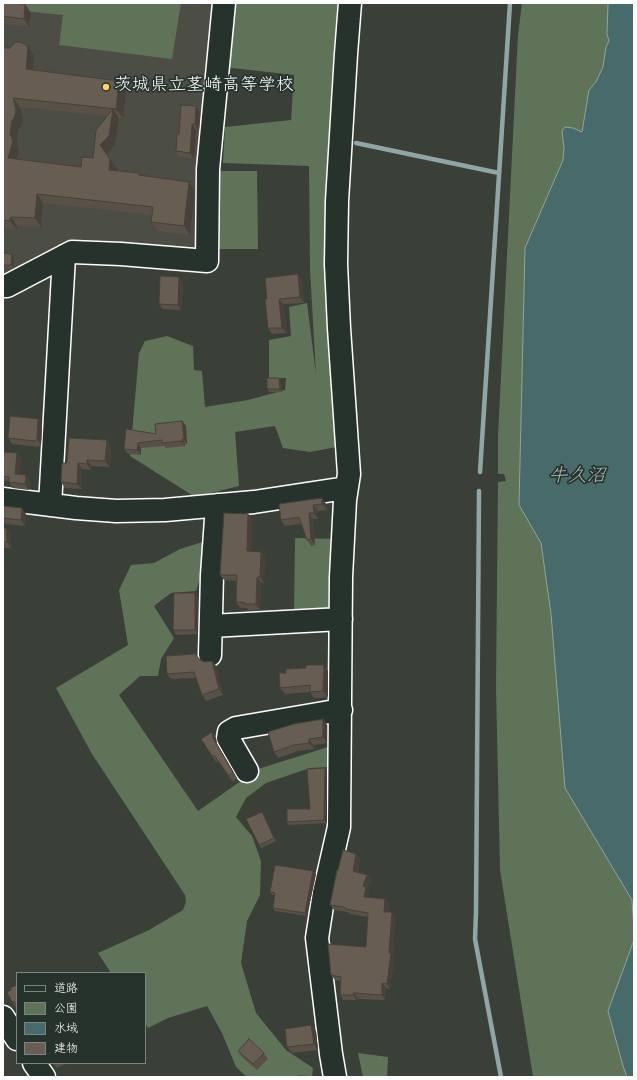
<!DOCTYPE html>
<meta charset="utf-8">
<style>
body{margin:0}
#map{position:relative;width:637px;height:1080px;overflow:hidden;background:#3a4038;font-family:"Indie Flower","Klee One",sans-serif}
canvas{display:block}
.frame{position:absolute;inset:0;border:4px solid #fff;pointer-events:none}
.legend{position:absolute;left:16px;top:972px;width:130px;height:92px;box-sizing:border-box;background:#26332d;border:1px solid #7d8581;margin:0;padding:5px 7px;list-style:none;font-size:12px;color:#fff}
.legend li{display:flex;align-items:center;gap:8px;height:20px}
.legend b{width:20px;border:1px solid #7d8581}
</style>
<div id="map">
<canvas width="637" height="1080"></canvas>
<div class="frame"></div>
<ul class="legend">
<li><b style="height:5px;background:#26332d"></b>道路</li>
<li><b style="height:11px;background:#5e7357"></b>公園</li>
<li><b style="height:11px;background:#466b6a"></b>水域</li>
<li><b style="height:11px;background:#675d52"></b>建物</li>
</ul>
</div>
<script>
const context = document.querySelector('canvas').getContext('2d');
context.lineJoin = 'round';
function paint(path, color) { context.fillStyle = color; context.fill(path, 'evenodd'); }
const poly = rows => new Path2D(rows.map(r => 'M' + r).join(''));
function stroke(path, color, width, dash) { context.strokeStyle = color; context.lineWidth = width; context.lineCap = dash ? 'butt' : 'round'; context.setLineDash(dash || []); context.stroke(path); }
function drawText(font, color, halo, rows, align = 'center') {
  context.font = font + ' "Indie Flower","Klee One",sans-serif'; context.lineWidth = 3.5; context.setLineDash([]); context.textBaseline = 'middle'; context.strokeStyle = halo; context.fillStyle = color; for (const [text, x, y, turn = 0] of rows) {
    context.save(); context.translate(x, y); context.rotate((+turn || 0) * Math.PI / 180); context.textAlign = isNaN(turn) ? turn : align; if (halo) context.strokeText(text, 0, 0); context.fillText(text, 0, 0); context.restore();
  }
}
paint(poly([
 [3,3,217,3,196,252,64,245,3,281]
]), '#4c4d44');
paint(poly([
 [3,3,181,3,172,59,59,45,63,15,3,9],
 [234,3,344,3,342,446,310,452,283,448,275,426,235,432,239,486,195,497,130,456,139,353,145,341,167,336,193,346,194,370,202,371,205,407,248,400,285,390,286,378,269,378,269,340,291,336,289,307,307,303,316,374,310,270,309,166,223,163,225,127,291,120,294,75,224,67],
 [522,3,608,3,607,33,609,41,606,47,603,67,596,82,589,90,582,132,573,128,565,127,562,131,564,148,563,160,525,248,519,505,541,543,551,614,565,788,632,900,634,940,608,1011,623,1066,627,1077,533,1077,500,870,496,687,498,482,506,481,504,474,498,474,498,436,518,35],
 [215,171,257,171,258,249,215,249],
 [295,538,337,539,336,615,294,615],
 [206,541,202,572,196,591,171,593,154,606,174,638,161,659,158,676,140,676,119,695,198,811,258,769,328,747,333,767,310,768,266,783,246,798,236,817,252,836,261,861,260,895,247,921,241,963,256,1013,286,1050,313,1068,312,1077,247,1077,236,1067,222,1033,207,1006,168,1018,148,1028,145,1023,145,973,111,973,98,953,149,930,183,910,186,902,185,895,92,754,56,688,128,645,119,590,131,565,154,563,180,549],
 [358,1053,388,1057,387,1077,363,1077]
]), '#5e7357');
const water = poly([
 [608,3,634,3,634,930,632,900,565,788,551,614,541,543,519,505,525,248,563,160,564,148,562,131,565,127,573,128,582,132,589,90,596,82,603,67,606,47,609,41,607,34,608,3],
 [634,940,634,1077,627,1077,623,1066,608,1011,634,940]
]);
paint(water, '#466b6a');
stroke(water, '#90a6a6', 1);
stroke(poly([
 [356,143,499,173],
 [480,472,510,3],
 [479,491,476,912,475,939,501,1077]
]), '#90a6a6', 4.5);
const minor = poly([
 [3,286,7,286,72,252,121,254,207,261,208,169,224,3],
 [3,499,76,508,116,511,165,510,254,502,346,488],
 [50,505,64,256],
 [211,626,341,619],
 [210,655,212,575,217,505],
 [247,771,228,738,229,732,236,728,341,710],
 [3,1017,17,1039],
 [34,1063,44,1077],
 [335,1077,331,1054,317,938,324,893,339,827,341,577,345,500,349,474,339,328,336,264,337,201,346,54,350,3]
]);
stroke(minor, '#fff', 25);
stroke(minor, '#26332d', 22);
paint(poly([
 [3,3,31,13,29,27,3,24],
 [3,48,34,55,34,58,33,70,126,90,123,118,119,118,115,145,107,154,117,168,117,171,139,173,141,176,189,182,195,191,190,235,158,231,151,222,152,215,43,203,41,227,17,226,17,230,3,228],
 [20,107,107,116,93,158,81,167,17,159,19,151,17,143,18,130,21,127,23,119],
 [196,106,200,112,199,130,196,130,194,159,180,157,176,151,179,134],
 [3,253,14,257,14,268,3,268],
 [302,280,304,303,283,304,287,333,272,334,268,328,267,299],
 [183,282,181,310,163,309,159,304],
 [281,381,282,392,269,392,267,389],
 [38,419,42,425,41,445,39,447,12,444,8,438],
 [182,421,186,426,187,444,185,444,185,446,166,448,164,446,141,448,141,455,128,454,124,449,156,434],
 [111,446,110,467,92,466,91,470,82,469,82,489,65,488,61,482,67,463],
 [3,452,17,453,21,459,19,475,30,481,29,490,12,488,9,481,3,480],
 [322,498,326,504,327,510,318,511,318,519,313,519,315,545,311,546,307,540,301,524,285,526,281,520],
 [3,506,26,514,25,526,5,524,3,521],
 [248,514,252,520,251,551,265,557,264,583,261,582,260,610,248,610,247,608,240,608,236,602,237,581,224,580,220,575],
 [3,528,6,528,10,534,11,548,3,548],
 [198,597,198,634,176,635,173,630],
 [200,660,205,662,212,661,216,666,223,695,206,701,202,695,196,678,171,679,167,674],
 [324,665,328,671,328,697,314,698,310,692,285,694,280,688,286,673],
 [323,719,327,725,327,743,313,745,314,749,298,751,278,758,274,752],
 [212,732,216,738,217,744,237,778,233,782,218,761,216,762,212,756],
 [325,768,327,772,327,823,289,825,287,822,310,809],
 [262,812,264,815,276,841,261,848,259,845],
 [356,854,360,859,357,872,367,875,371,880,367,890,369,892,368,897,385,899,389,904,388,912,392,912,395,917,393,957,394,958,390,989,386,988,385,1000,358,999,357,1000,343,1000,340,995,341,981,335,980,331,975,366,947,368,917,350,914,348,912,334,910,330,905,338,870],
 [316,874,307,916,275,911,273,908,275,895,272,895,270,892],
 [17,985,17,1008,16,1008,12,1002,11,990],
 [316,1031,318,1050,292,1053,287,1047],
 [238,1051,264,1053,268,1059,257,1070,242,1057],
 [53,1063,68,1063,57,1068]
]), '#595047');
paint(poly([
 [25,4,31,13,29,27,24,19],
 [27,46,34,55,34,58,32,78,26,69],
 [119,81,126,90,123,118,116,109],
 [13,98,20,107,23,119,21,127,18,130,17,143,19,151,14,167,8,158],
 [196,106,200,112,199,130,195,124],
 [113,109,119,118,115,145,106,155,100,145],
 [192,124,196,130,194,159,190,153],
 [110,159,117,168,116,179,109,170],
 [189,182,195,191,190,235,184,226],
 [37,194,43,203,41,227,35,218],
 [11,217,17,226,17,230,10,221],
 [12,254,14,257,14,268,11,265],
 [298,274,302,280,304,303,300,297],
 [179,277,183,282,181,310,178,305],
 [279,299,283,304,287,333,282,328],
 [279,378,281,381,282,392,280,389],
 [38,419,42,425,41,445,37,439],
 [182,421,186,426,187,444,184,439],
 [182,439,185,444,185,446,182,441],
 [107,440,111,446,110,467,105,461],
 [138,443,141,448,141,455,137,450],
 [17,453,21,459,19,479,15,474],
 [87,460,92,466,91,470,87,464],
 [78,463,82,469,82,489,77,484],
 [26,475,30,481,29,490,25,484],
 [322,498,326,504,327,510,322,504],
 [313,505,318,511,318,519,314,513],
 [22,508,26,514,25,526,21,520],
 [309,513,313,519,315,545,311,539],
 [248,514,252,520,251,557,247,551],
 [6,528,10,534,11,548,7,542],
 [261,552,265,557,264,583,260,577],
 [257,577,261,582,260,610,256,604],
 [195,593,198,597,198,634,195,630],
 [212,661,216,666,223,695,219,689],
 [324,665,328,671,328,697,323,691],
 [323,719,327,725,327,743,323,737],
 [212,732,216,738,217,744,237,778,233,772,213,738],
 [309,739,313,745,314,749,309,743],
 [325,768,327,772,327,823,324,820],
 [262,812,264,815,276,841,274,838],
 [356,854,360,859,356,876,353,871],
 [313,871,316,874,307,916,305,913],
 [367,875,371,880,367,890,369,892,367,902,364,897,363,886],
 [385,899,389,904,388,917,384,912],
 [392,912,395,917,393,957,394,958,390,989,387,984,389,953],
 [382,983,386,988,385,1000,382,995],
 [354,993,358,999,357,1000,353,995],
 [311,1025,316,1031,318,1050,314,1044]
]), '#484139');
const building = poly([
 [3,3,13,3,25,4,24,19,3,16,3,3],
 [16,42,21,42,27,46,28,48,26,69,119,81,116,109,13,98,16,110,14,118,12,121,10,134,13,141,8,158,81,167,82,157,93,158,96,130,113,109,109,136,100,145,110,159,109,170,139,173,139,175,189,182,184,226,151,222,153,207,37,194,35,218,11,217,10,221,3,220,3,48,10,48,16,42],
 [181,105,196,106,195,124,192,124,190,153,176,151,177,134,179,134,181,105],
 [3,253,12,254,11,265,3,265,3,253],
 [298,274,300,297,279,299,282,328,268,328,265,299,267,299,265,278,298,274],
 [160,276,179,277,178,305,159,304,160,276],
 [267,378,279,378,280,389,267,389,267,378],
 [10,416,38,419,37,439,35,441,8,438,10,416],
 [182,421,184,439,182,439,182,441,162,443,162,440,138,443,137,450,124,449,126,429,156,434,155,424,182,421],
 [69,438,107,440,105,461,87,460,87,464,78,463,77,484,61,482,62,463,67,463,69,438],
 [3,452,17,453,15,474,26,475,25,484,9,482,9,477,3,476,3,452],
 [322,498,322,504,313,505,314,513,309,513,311,539,307,540,299,517,281,520,279,504,322,498],
 [3,506,22,508,21,520,3,518,3,506],
 [224,513,248,514,247,551,261,552,260,577,257,577,256,604,244,604,244,602,236,602,237,575,220,575,224,513],
 [3,528,6,528,7,542,3,542,3,528],
 [174,593,195,593,195,630,173,630,174,593],
 [195,654,200,660,205,662,212,661,219,689,202,695,194,672,167,674,166,656,195,654],
 [306,665,324,665,323,691,310,692,310,685,280,688,279,673,286,673,286,669,306,668,306,665],
 [323,719,323,737,309,739,309,743,294,745,274,752,268,732,294,724,323,719],
 [212,732,213,738,233,772,229,776,214,755,212,756,201,739,212,732],
 [325,768,324,820,287,822,287,809,310,809,307,769,325,768],
 [262,812,274,838,259,845,246,819,262,812],
 [343,850,356,854,353,871,367,875,363,886,366,887,364,897,385,899,384,912,392,912,389,953,391,953,387,984,382,983,382,995,354,993,353,995,340,995,341,977,331,975,328,944,366,947,368,913,346,909,344,907,330,905,337,870,338,870,343,850],
 [275,865,313,871,305,913,273,908,275,893,270,892,275,865],
 [17,985,17,1005,16,1005,14,1001,12,1002,7,992,11,990,10,988,17,985],
 [311,1025,314,1044,287,1047,285,1029,311,1025],
 [249,1039,264,1053,253,1064,238,1051,249,1039],
 [299,1076,320,1077,299,1077,299,1076]
]);
paint(building, '#675d52');
stroke(building, '#484139', 1);
for (const [x, y, r, color] of [
 [106,87,4,"#ffd166"]
]) { const dot = new Path2D(); dot.arc(x, y, r, 0, 2 * Math.PI); context.fillStyle = color; context.fill(dot); stroke(dot, '#26332d', 1.5); }
drawText('18px', '#fff', '#26332d', [
 ["茨城県立茎崎高等学校",114,87]
], 'left');
drawText('italic 19px', '#acbcbc', '#26332d', [
 ["牛久沼",577,478]
]);
</script>
